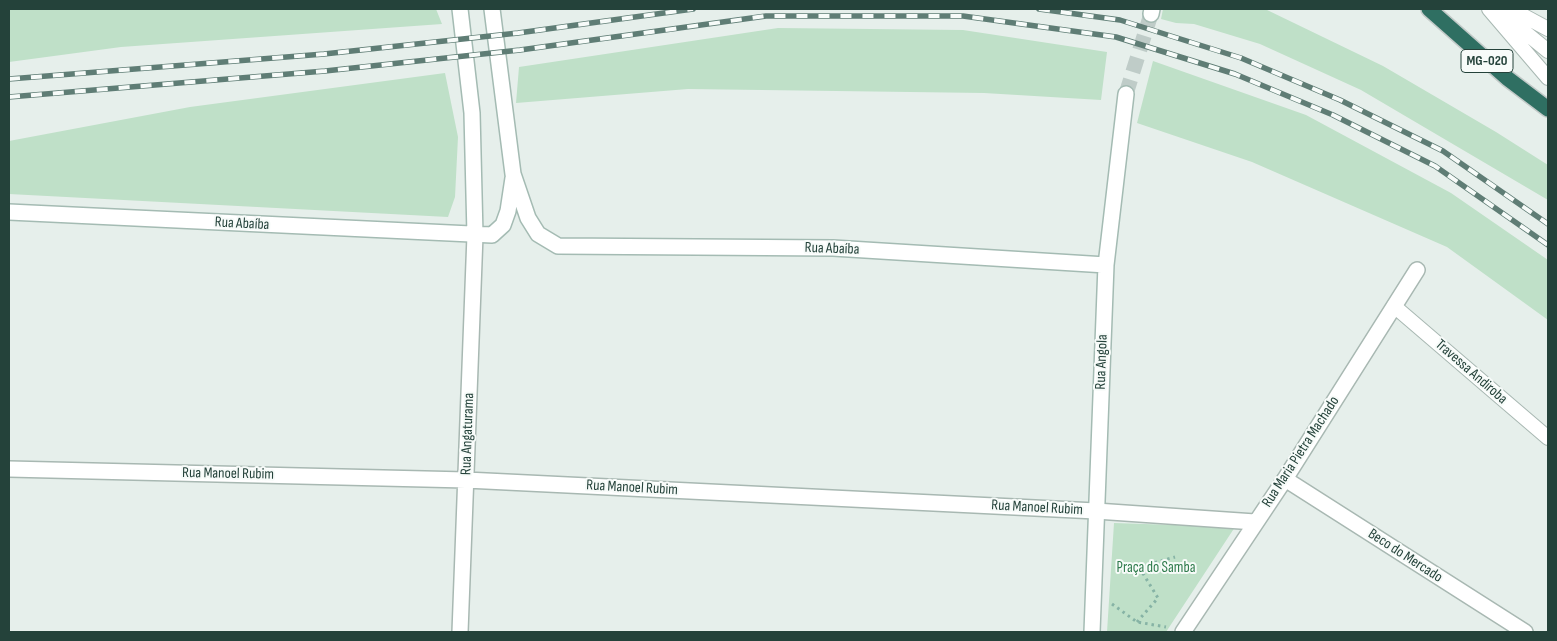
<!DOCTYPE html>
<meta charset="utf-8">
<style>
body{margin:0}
#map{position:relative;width:1557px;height:641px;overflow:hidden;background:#e6efeb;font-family:"Sofia Sans Condensed",sans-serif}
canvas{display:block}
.frame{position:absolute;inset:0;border:10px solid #24423a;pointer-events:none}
</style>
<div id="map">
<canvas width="1557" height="641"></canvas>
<div class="frame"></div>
</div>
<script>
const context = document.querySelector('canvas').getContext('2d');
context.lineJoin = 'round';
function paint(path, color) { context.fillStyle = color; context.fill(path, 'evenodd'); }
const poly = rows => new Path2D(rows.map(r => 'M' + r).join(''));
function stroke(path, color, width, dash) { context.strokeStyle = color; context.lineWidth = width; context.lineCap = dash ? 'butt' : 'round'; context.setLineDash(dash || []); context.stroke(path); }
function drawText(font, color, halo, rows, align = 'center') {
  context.font = font + ' "Sofia Sans Condensed",sans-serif'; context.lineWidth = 4; context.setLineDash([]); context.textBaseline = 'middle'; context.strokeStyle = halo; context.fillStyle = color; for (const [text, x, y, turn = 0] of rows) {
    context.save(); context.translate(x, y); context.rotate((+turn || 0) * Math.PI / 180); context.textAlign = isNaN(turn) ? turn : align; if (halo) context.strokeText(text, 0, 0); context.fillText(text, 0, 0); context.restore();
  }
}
paint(poly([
 [9,9,436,9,442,24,121,47,9,62],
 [1163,9,1265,9,1383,66,1496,132,1548,165,1548,200,1361,90,1260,44,1194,24,1176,23,1161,19],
 [778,28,963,30,1107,52,1101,100,984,93,688,89,516,103,519,67],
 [1153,61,1306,115,1451,193,1548,260,1548,320,1447,247,1252,162,1137,123],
 [445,73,458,137,455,197,448,217,9,194,9,141,190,107],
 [1114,523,1235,527,1166,632,1107,632]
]), '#bfe0c8');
stroke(poly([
 [1126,94,1151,14]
]), '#bfccc8', 15, [15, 8]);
const lane = poly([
 [1489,9,1548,78],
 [1511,9,1548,29],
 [1499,11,1548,51],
 [1394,306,1548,438]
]);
const street = poly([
 [9,469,466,480,1096,511,1255,522],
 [1285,479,1525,632],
 [460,632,475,235],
 [1183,632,1285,479,1417,270]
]);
const secondary = poly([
 [460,9,472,113,475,235],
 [492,9,513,174,528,218,538,234,558,246,833,248,1106,265],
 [1151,14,1152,9],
 [9,212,492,235,503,225,508,211,513,178],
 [1092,632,1106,265,1126,94]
]);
const highway = poly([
 [1429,9,1507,78,1548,109]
]);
stroke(lane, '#a8b8b2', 16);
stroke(street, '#a8b8b2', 18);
stroke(secondary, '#a4bbb3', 18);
stroke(highway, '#c2cac8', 18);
stroke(poly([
 [1112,604,1137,622,1166,627],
 [1137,622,1158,598,1139,567,1175,557]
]), '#86b3a5', 3, [2.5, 4]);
stroke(lane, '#fff', 14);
stroke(street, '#fff', 15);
stroke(secondary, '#fff', 15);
stroke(highway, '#2f6f62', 15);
const rail = poly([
 [1039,9,1120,20,1241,58,1340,100,1443,151,1548,224],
 [9,79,324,54,518,33,693,9],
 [9,97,325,71,520,50,766,16,963,16,1116,37,1235,74,1333,115,1435,166,1548,245]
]);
stroke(rail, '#5f7d75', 5.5);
stroke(rail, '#f7fbf9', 4, [11]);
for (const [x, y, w] of [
 [1487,61,52]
]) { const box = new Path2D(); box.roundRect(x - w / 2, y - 11.5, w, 23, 4); context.fillStyle = '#f7fbf9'; context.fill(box); stroke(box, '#24423a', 1); }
drawText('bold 14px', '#24423a', null, [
 ["MG-020",1487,61]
]);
drawText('15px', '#24423a', '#f7fbf9', [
 ["Rua Abaíba",242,224,3],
 ["Rua Abaíba",832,249,2],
 ["Rua Angola",1102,362,-88],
 ["Travessa Andiroba",1471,372,41],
 ["Rua Angaturama",468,434,-88],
 ["Rua Maria Pietra Machado",1301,452,-57],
 ["Rua Manoel Rubim",228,474,1],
 ["Rua Manoel Rubim",632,488,3],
 ["Rua Manoel Rubim",1037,508,3],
 ["Beco do Mercado",1405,556,33]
]);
drawText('15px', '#2d7a4b', '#f7fbf9', [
 ["Praça do Samba",1156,568]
]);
</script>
